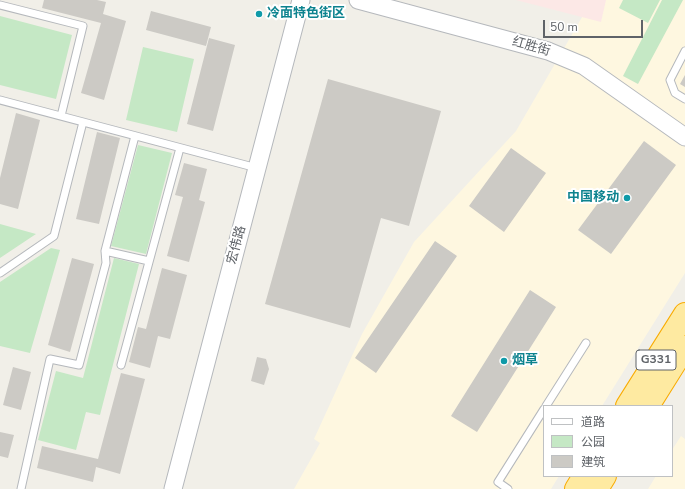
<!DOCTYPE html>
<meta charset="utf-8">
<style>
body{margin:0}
#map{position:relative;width:685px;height:489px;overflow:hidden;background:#f1efe8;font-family:"Nunito Sans","Noto Sans SC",sans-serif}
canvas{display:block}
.legend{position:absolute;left:543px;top:405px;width:130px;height:72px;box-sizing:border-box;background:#fff;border:1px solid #bfc1c3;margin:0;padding:5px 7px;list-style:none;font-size:12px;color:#5f6368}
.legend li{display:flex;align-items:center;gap:8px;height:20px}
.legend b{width:20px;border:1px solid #bfc1c3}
.scale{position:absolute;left:543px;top:20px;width:100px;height:18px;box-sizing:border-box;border:2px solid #5f6368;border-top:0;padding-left:5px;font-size:12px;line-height:14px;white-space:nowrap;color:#5f6368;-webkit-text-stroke:3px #fff;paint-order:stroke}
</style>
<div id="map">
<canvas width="685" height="489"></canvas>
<ul class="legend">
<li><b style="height:5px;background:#fff"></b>道路</li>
<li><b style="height:11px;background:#c5e8c5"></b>公园</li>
<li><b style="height:11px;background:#cccac5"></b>建筑</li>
</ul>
<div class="scale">50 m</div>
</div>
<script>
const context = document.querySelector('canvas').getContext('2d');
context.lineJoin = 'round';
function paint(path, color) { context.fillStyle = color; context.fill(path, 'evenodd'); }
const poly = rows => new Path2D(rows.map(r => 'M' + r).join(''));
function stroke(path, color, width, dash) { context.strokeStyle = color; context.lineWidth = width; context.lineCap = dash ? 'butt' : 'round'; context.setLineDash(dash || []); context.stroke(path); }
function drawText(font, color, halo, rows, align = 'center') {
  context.font = font + ' "Nunito Sans","Noto Sans SC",sans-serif'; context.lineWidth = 4; context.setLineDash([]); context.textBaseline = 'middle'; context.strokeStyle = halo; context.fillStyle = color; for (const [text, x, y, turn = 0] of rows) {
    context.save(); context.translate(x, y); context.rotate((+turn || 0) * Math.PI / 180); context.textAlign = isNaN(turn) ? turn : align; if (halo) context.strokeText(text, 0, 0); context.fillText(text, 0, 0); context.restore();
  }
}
paint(poly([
 [592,0,685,0,685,273,602,406,544,406,544,476,559,476,551,489,294,489,320,443,314,439,362,334,414,242,516,131],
 [681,436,685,439,685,489,648,489,656,476,672,476,672,450]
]), '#fef7e0');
paint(poly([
 [516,0,606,0,601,22]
]), '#fce8e6');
paint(poly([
 [623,0,660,0,648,23,619,8],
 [662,0,683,0,638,84,623,76],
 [0,16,72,35,56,99,0,85],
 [143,47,194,59,177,132,126,120],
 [138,145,172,153,146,254,111,246],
 [0,224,36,234,0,258],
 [51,248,60,250,30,353,0,346,0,282],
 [114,258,139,264,100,415,86,412,76,450,38,440,56,371,83,378]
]), '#c5e8c5');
paint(poly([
 [44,0,97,0,106,2,103,14,126,21,104,100,81,93,101,23,42,8],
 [151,11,211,27,206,46,146,30],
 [209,38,235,45,213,131,187,124],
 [685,75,685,87,680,84],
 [328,79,441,111,409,226,381,218,350,328,265,304],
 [16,113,40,120,18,209,0,204,0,178],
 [97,132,120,138,99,224,76,219],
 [644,141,676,165,611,254,578,230],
 [511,148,546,173,504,232,469,206],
 [184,163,207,169,199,200,205,202,189,262,167,256,183,197,175,195],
 [435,241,457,256,376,373,355,358],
 [72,258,94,264,70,352,48,345],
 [162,268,187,275,170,339,158,336,150,368,129,362,138,327,146,329],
 [530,290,556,307,477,432,451,416],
 [257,357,266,359,269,369,264,385,251,381],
 [13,367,31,372,21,410,3,405],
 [121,373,145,379,120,474,96,467,93,482,37,468,42,446,98,459],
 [0,432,14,435,8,458,0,456]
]), '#cccac5');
const service = poly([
 [0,5,83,26,61,116],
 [685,51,670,80,675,93,685,99],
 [0,100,257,168],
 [105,251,149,261],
 [0,273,54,236,83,122],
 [121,365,180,148],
 [546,406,586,343],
 [21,489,50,359,79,365,106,263,105,251,135,136],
 [508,489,498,482,544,409]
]);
const tertiary = poly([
 [358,0,548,51,584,66,685,137],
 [173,489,301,0]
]);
const trunk = poly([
 [627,406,685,314],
 [648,406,685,347],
 [576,489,584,476],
 [597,489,605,476]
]);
stroke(service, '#b5b8bc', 9);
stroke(tertiary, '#b5b8bc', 19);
stroke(trunk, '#f9ab00', 24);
stroke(service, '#fff', 7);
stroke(tertiary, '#fff', 17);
stroke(trunk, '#feeaa1', 22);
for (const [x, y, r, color] of [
 [259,14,4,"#0f9aa8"],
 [627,198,4,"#0f9aa8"],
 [504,361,4,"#0f9aa8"]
]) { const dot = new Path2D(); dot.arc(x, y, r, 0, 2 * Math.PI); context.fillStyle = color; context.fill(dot); stroke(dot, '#fff', 1.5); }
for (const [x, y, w] of [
 [656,360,40]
]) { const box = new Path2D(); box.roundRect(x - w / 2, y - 10, w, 20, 3); context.fillStyle = '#fff'; context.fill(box); stroke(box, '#5f6368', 1); }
drawText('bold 12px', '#5f6368', null, [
 ["G331",656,360]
]);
drawText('bold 13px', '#0d838f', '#fff', [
 ["冷面特色街区",267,14],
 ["中国移动",619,198,"right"],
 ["烟草",512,361]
], 'left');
drawText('13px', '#5f6368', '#fff', [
 ["红胜街",531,47,16],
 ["宏伟路",237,245,-75]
]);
</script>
